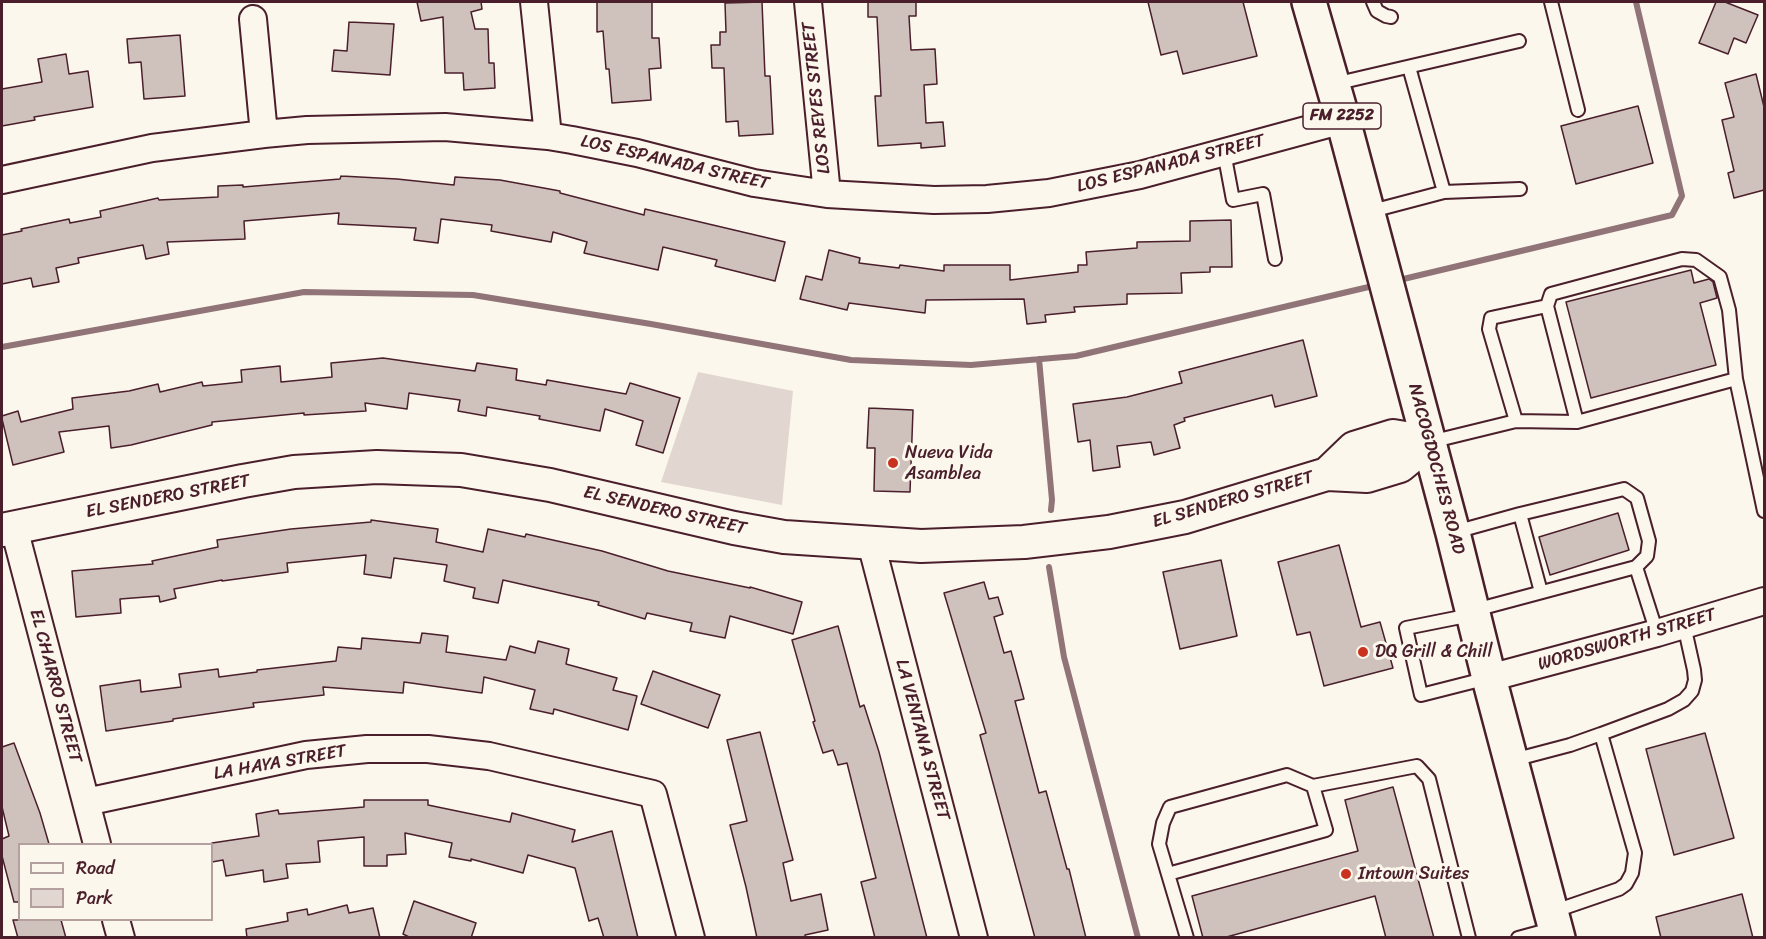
<!DOCTYPE html>
<style>
body{margin:0}
#map{position:relative;width:1766px;height:939px;overflow:hidden;background:#fbf7ec;font-family:Sriracha,sans-serif}
canvas{display:block}
.frame{position:absolute;inset:0;border:3px solid #4a1f2b;pointer-events:none}
.legend{position:absolute;left:18px;top:843px;width:195px;height:78px;box-sizing:border-box;background:#fbf7ec;border:2px solid #b4a19f;margin:0;padding:8px 10px;list-style:none;font-size:18px;color:#4a1f2b}
.legend li{display:flex;align-items:center;gap:12px;height:30px}
.legend b{width:30px;border:2px solid #b4a19f}
</style>
<div id="map">
<canvas width="1766" height="939"></canvas>
<div class="frame"></div>
<ul class="legend">
<li><b style="height:8px;background:#fbf7ec"></b>Road</li>
<li><b style="height:16px;background:#e2d7d0"></b>Park</li>
</ul>
</div>
<script>
const context = document.querySelector('canvas').getContext('2d');
context.lineJoin = 'round';
function paint(path, color) { context.fillStyle = color; context.fill(path, 'evenodd'); }
const poly = rows => new Path2D(rows.map(r => 'M' + r).join(''));
function stroke(path, color, width, dash) { context.strokeStyle = color; context.lineWidth = width; context.lineCap = dash ? 'butt' : 'round'; context.setLineDash(dash || []); context.stroke(path); }
function drawText(font, color, halo, rows, align = 'center') {
  context.font = font + ' Sriracha,sans-serif'; context.lineWidth = 6; context.setLineDash([]); context.textBaseline = 'middle'; context.strokeStyle = halo; context.fillStyle = color; for (const [text, x, y, turn = 0] of rows) {
    context.save(); context.translate(x, y); context.rotate((+turn || 0) * Math.PI / 180); context.textAlign = isNaN(turn) ? turn : align; if (halo) context.strokeText(text, 0, 0); context.fillText(text, 0, 0); context.restore();
  }
}
paint(poly([
 [698,372,793,391,782,505,661,482]
]), '#e2d7d0');
stroke(poly([
 [1395,281,1672,215,1682,196,1636,2],
 [2,347,304,292,473,295,651,324,851,360,971,365,1076,356,1377,285],
 [1039,359,1052,500,1051,510],
 [1049,567,1064,657,1138,938]
]), '#907477', 6);
const building = poly([
 [417,2,481,2,482,9,471,12,475,29,488,29,489,63,494,63,495,88,464,90,463,73,445,73,443,17,421,21,417,2],
 [597,2,652,2,652,38,659,38,661,68,649,69,651,100,612,103,609,69,606,69,603,31,597,32,597,2],
 [762,2,765,76,770,76,773,134,739,136,738,121,726,122,724,68,712,68,711,45,720,45,720,32,726,32,725,3,762,2],
 [868,2,916,2,916,16,909,16,911,50,935,49,937,84,924,85,926,123,943,122,945,146,921,148,921,143,878,146,875,96,881,96,877,17,868,17,868,2],
 [1148,2,1243,2,1257,56,1183,74,1177,51,1161,55,1148,2],
 [1716,2,1725,2,1758,15,1746,43,1734,38,1728,54,1699,43,1716,2],
 [349,22,394,24,390,75,332,71,334,50,347,51,349,22],
 [180,35,185,96,144,99,141,62,129,63,127,39,180,35],
 [66,54,69,74,88,71,93,107,34,117,35,120,2,126,2,89,42,82,38,59,66,54],
 [1756,74,1764,107,1764,190,1734,198,1728,173,1734,171,1722,120,1734,117,1725,83,1756,74],
 [1638,106,1653,163,1576,184,1561,126,1638,106],
 [341,176,397,179,454,185,455,177,500,180,560,191,560,193,644,215,645,209,785,242,775,281,715,266,717,260,663,247,658,270,584,253,587,242,553,232,551,242,491,231,492,225,441,219,438,243,414,240,416,228,338,224,339,213,244,221,245,239,167,242,169,254,146,259,143,245,78,258,79,263,56,268,59,282,33,287,31,278,2,284,2,235,22,231,21,229,69,219,70,223,101,217,100,211,158,198,159,200,218,197,218,186,243,185,243,187,340,179,341,176],
 [1231,220,1232,267,1210,267,1210,272,1181,273,1182,293,1127,294,1127,304,1074,307,1075,312,1045,315,1046,322,1027,324,1024,299,926,300,925,313,849,303,847,310,800,299,806,276,822,280,829,250,860,258,859,263,899,268,900,265,944,271,944,265,1010,265,1010,280,1078,272,1078,265,1087,265,1086,252,1137,248,1137,242,1190,241,1190,221,1231,220],
 [1691,270,1694,283,1709,279,1713,282,1717,298,1700,303,1716,365,1591,398,1566,302,1691,270],
 [1303,340,1317,396,1275,407,1272,395,1184,418,1185,421,1174,425,1180,448,1154,455,1151,442,1117,446,1120,467,1093,471,1090,440,1078,442,1073,404,1127,397,1182,383,1179,372,1303,340],
 [383,358,475,371,477,363,517,369,516,380,546,385,547,380,626,394,630,383,680,398,663,453,636,445,643,421,605,409,600,431,539,419,540,416,487,407,486,416,458,411,460,400,409,393,407,409,365,403,366,411,304,415,304,413,212,422,212,425,131,445,111,448,109,426,59,432,64,452,13,465,2,419,2,416,18,411,21,422,73,409,72,398,129,391,158,384,160,392,202,382,203,386,242,382,241,370,280,366,281,382,332,377,331,363,383,358],
 [869,408,913,410,910,492,874,491,875,448,867,448,869,408],
 [1618,513,1629,550,1550,575,1539,537,1618,513],
 [371,520,438,529,436,542,483,552,488,529,525,537,526,534,602,551,668,571,750,588,750,587,802,602,793,634,730,616,725,638,690,631,692,623,647,613,645,619,598,605,599,602,503,580,498,603,473,598,475,588,444,581,447,565,394,558,391,578,364,574,366,555,287,563,288,572,222,581,222,580,174,589,176,598,160,602,159,596,120,599,121,613,76,617,72,571,153,564,152,561,218,547,217,540,291,529,371,522,371,520],
 [1339,545,1361,627,1380,622,1393,668,1324,686,1310,632,1297,635,1278,562,1339,545],
 [1221,560,1237,636,1180,649,1163,572,1221,560],
 [984,582,989,599,998,597,1003,614,994,617,1004,653,1011,651,1024,699,1015,701,1039,793,1046,791,1067,869,1069,869,1086,938,1035,938,980,735,986,733,944,593,984,582],
 [838,626,860,707,864,705,879,752,927,938,875,938,861,882,876,878,847,763,838,765,833,750,823,753,813,722,815,721,792,640,838,626],
 [422,633,448,636,446,652,506,660,510,646,535,653,538,641,569,649,566,664,617,678,613,690,637,696,628,730,554,709,553,714,530,709,535,690,484,677,482,693,404,682,403,693,323,687,324,695,253,703,254,707,173,719,173,721,106,731,100,686,140,680,141,692,181,687,179,674,218,669,219,677,257,672,257,670,336,661,338,647,361,649,362,638,420,643,422,633],
 [653,671,720,695,708,728,641,704,653,671],
 [760,732,793,860,783,863,791,901,821,894,828,930,805,935,805,938,757,938,746,887,730,825,747,821,727,740,760,732],
 [1705,733,1734,838,1674,855,1646,749,1705,733],
 [14,743,40,813,49,844,20,844,20,902,14,902,2,856,2,839,9,836,2,807,2,747,14,743],
 [1393,787,1434,938,1386,938,1375,896,1223,938,1203,938,1192,896,1358,851,1345,800,1393,787],
 [364,800,428,800,428,805,510,822,512,813,575,830,572,842,612,831,638,938,604,938,598,918,589,921,575,868,528,855,523,873,471,859,471,861,449,857,452,843,405,833,406,854,387,855,387,866,364,866,364,837,318,841,320,862,286,864,288,878,264,882,263,870,226,876,223,860,212,862,212,843,259,836,256,814,278,810,279,814,364,807,364,800],
 [1742,894,1753,938,1661,938,1656,917,1742,894],
 [414,901,476,923,471,938,411,938,403,934,414,901],
 [347,905,349,913,373,908,380,938,247,938,246,929,288,921,287,913,307,909,308,915,347,905],
 [13,920,61,920,66,938,18,938,13,920]
]);
paint(building, '#cfc2bc');
stroke(building, '#4a1f2b', 1.5);
const service = poly([
 [1373,2,1377,11,1386,16,1391,17],
 [1551,2,1578,110],
 [1334,84,1519,41],
 [1224,152,1233,200,1263,194,1275,259],
 [1444,192,1520,189],
 [1368,212,1444,192,1409,67],
 [1547,306,1577,422],
 [1516,421,1577,422,1736,379],
 [1430,442,1516,421,1489,329,1491,318,1547,306,1551,294,1682,259,1696,260,1720,277,1729,310,1736,379,1764,511],
 [1520,514,1541,592],
 [1455,532,1520,514,1624,489,1637,498,1649,541,1647,556,1636,567,1657,633],
 [1475,610,1636,567],
 [1471,615,1406,628,1421,695,1488,678],
 [1601,734,1668,709,1684,700,1692,691,1695,680,1694,670,1684,625],
 [1513,760,1570,745,1601,734,1635,853,1632,873,1626,884,1619,889,1552,912],
 [1168,874,1326,830,1313,786],
 [1187,938,1159,844,1163,823,1170,807,1287,775,1313,786,1417,766,1429,779,1469,938],
 [1518,938,1555,928]
]);
const minor = poly([
 [534,2,548,136],
 [808,2,827,194],
 [253,19,264,134],
 [2,180,152,148,264,134,307,130,445,127,548,136,572,140,637,153,754,183,827,194,934,200,987,199,1049,193,1140,175,1343,120],
 [14,528,97,844],
 [871,543,974,938],
 [1489,678,1657,633,1764,601],
 [86,802,306,755,367,749,428,749,489,756,653,794,691,938],
 [116,920,121,938]
]);
const tertiary = poly([
 [1327,474,1354,448,1393,436,1429,442],
 [2,530,243,481,294,472,377,467,461,470,550,485,734,528,784,537,921,546,1024,542,1109,532,1185,517,1327,474,1367,476,1400,466,1429,442]
]);
const primary = poly([
 [1309,2,1343,120,1453,533,1489,678,1558,938]
]);
stroke(service, '#4a1f2b', 16);
stroke(minor, '#4a1f2b', 30);
stroke(tertiary, '#4a1f2b', 36);
stroke(primary, '#4a1f2b', 38);
stroke(service, '#fbf7ec', 12);
stroke(minor, '#fbf7ec', 26);
stroke(tertiary, '#fbf7ec', 32);
stroke(primary, '#fbf7ec', 33);
for (const [x, y, r, color] of [
 [893,463,6,"#c8321e"],
 [1363,652,6,"#c8321e"],
 [1346,874,6,"#c8321e"]
]) { const dot = new Path2D(); dot.arc(x, y, r, 0, 2 * Math.PI); context.fillStyle = color; context.fill(dot); stroke(dot, '#fbf7ec', 2); }
for (const [x, y, w] of [
 [1342,116,78]
]) { const box = new Path2D(); box.roundRect(x - w / 2, y - 13, w, 26, 4.5); context.fillStyle = '#fbf7ec'; context.fill(box); stroke(box, '#4a1f2b', 1.5); }
drawText('bold 16px', '#4a1f2b', null, [
 ["FM 2252",1342,116]
]);
drawText('18px', '#4a1f2b', '#fbf7ec', [
 ["LOS REYES STREET",817,98,-96],
 ["LOS ESPANADA STREET",675,163,13],
 ["LOS ESPANADA STREET",1171,164,-14],
 ["NACOGDOCHES ROAD",1436,469,75],
 ["EL SENDERO STREET",168,497,-11],
 ["EL SENDERO STREET",1233,500,-16],
 ["EL SENDERO STREET",665,511,13],
 ["WORDSWORTH STREET",1627,640,-16],
 ["EL CHARRO STREET",55,686,75],
 ["LA VENTANA STREET",922,740,75],
 ["LA HAYA STREET",280,763,-10]
]);
drawText('18px', '#4a1f2b', '#fbf7ec', [
 ["Nueva Vida",905,453],
 ["Asamblea",905,474],
 ["DQ Grill & Chill",1375,652],
 ["Intown Suites",1358,874]
], 'left');
</script>
